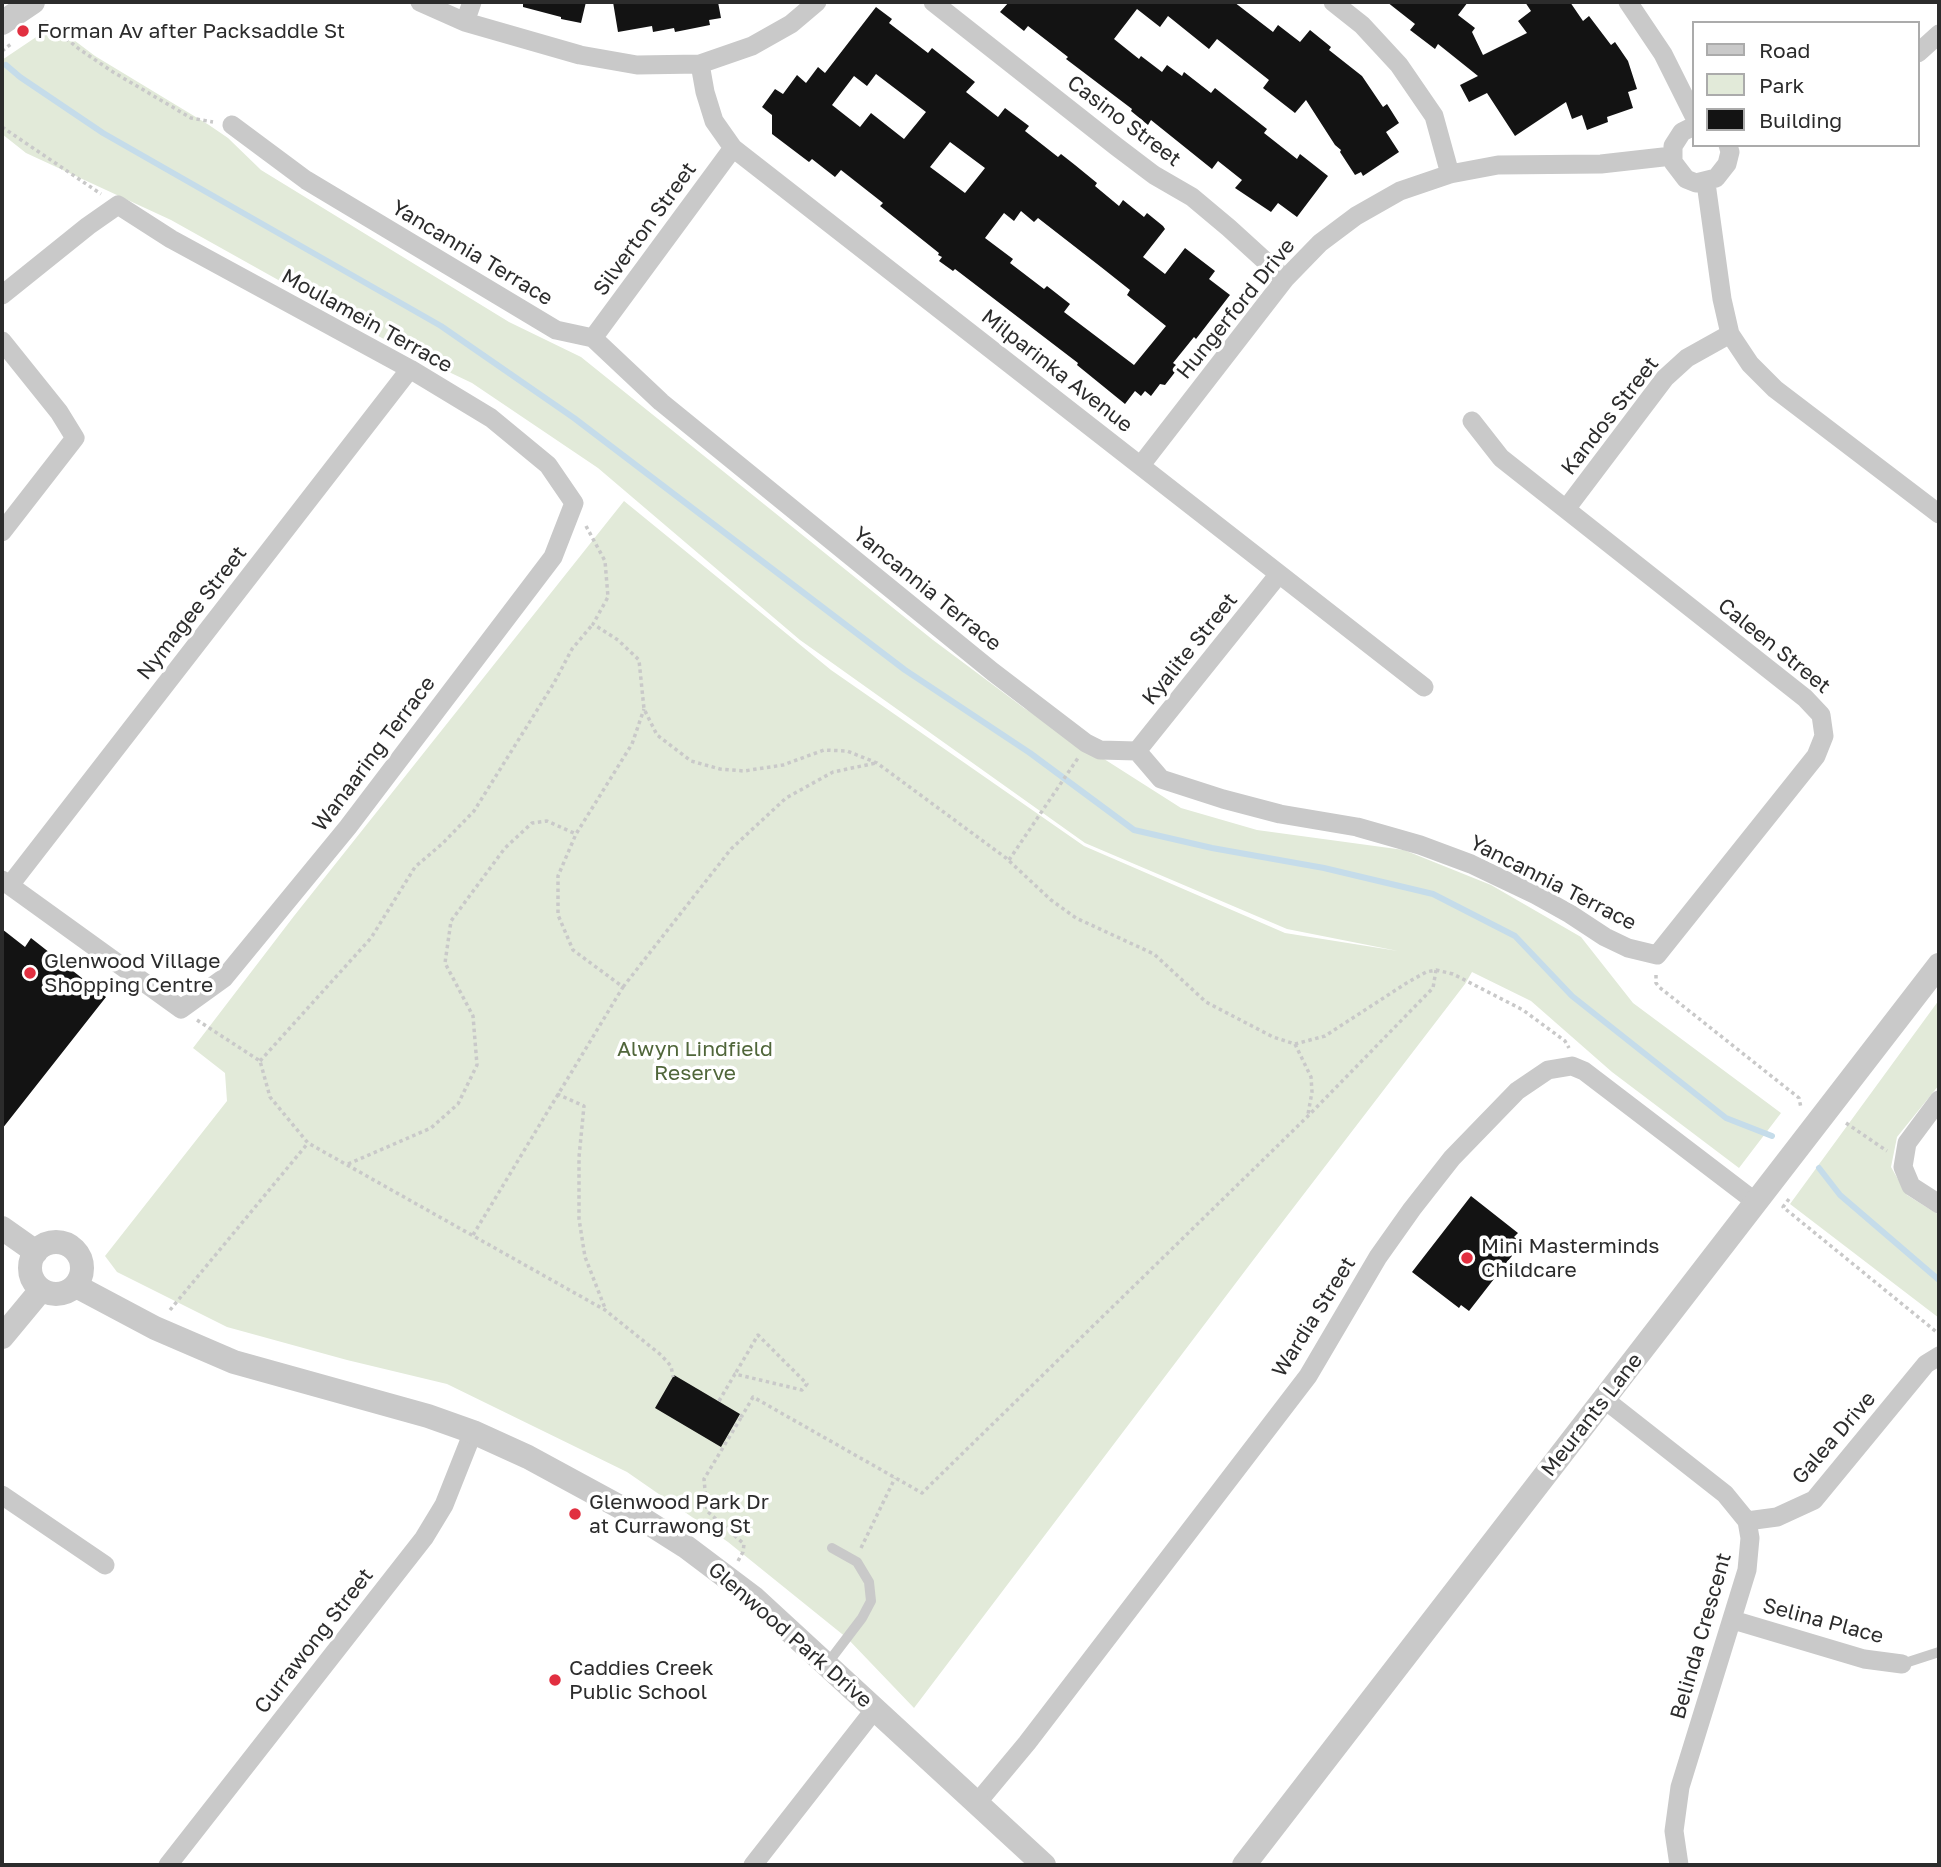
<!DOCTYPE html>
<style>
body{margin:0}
#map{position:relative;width:1941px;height:1867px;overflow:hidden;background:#fff;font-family:"Golos Text",sans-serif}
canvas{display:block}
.frame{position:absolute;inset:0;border:4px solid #2c2c2c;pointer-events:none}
.legend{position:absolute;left:1692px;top:21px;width:228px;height:126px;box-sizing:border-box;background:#fff;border:2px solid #ababab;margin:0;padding:9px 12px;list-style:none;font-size:21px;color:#2c2c2c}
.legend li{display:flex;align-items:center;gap:14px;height:35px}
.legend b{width:35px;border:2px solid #ababab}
</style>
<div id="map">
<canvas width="1941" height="1867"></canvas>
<div class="frame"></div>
<ul class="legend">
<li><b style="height:9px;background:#c9c9c9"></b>Road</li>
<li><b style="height:19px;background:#e2ead9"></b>Park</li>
<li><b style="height:19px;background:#131313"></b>Building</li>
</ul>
</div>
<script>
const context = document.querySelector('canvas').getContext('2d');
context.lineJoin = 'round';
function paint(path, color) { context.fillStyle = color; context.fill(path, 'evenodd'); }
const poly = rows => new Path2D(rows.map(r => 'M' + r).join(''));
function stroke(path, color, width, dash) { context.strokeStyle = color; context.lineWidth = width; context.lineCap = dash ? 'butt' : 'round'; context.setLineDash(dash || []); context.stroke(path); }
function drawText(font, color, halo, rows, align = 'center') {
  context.font = font + ' "Golos Text",sans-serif'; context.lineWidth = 7; context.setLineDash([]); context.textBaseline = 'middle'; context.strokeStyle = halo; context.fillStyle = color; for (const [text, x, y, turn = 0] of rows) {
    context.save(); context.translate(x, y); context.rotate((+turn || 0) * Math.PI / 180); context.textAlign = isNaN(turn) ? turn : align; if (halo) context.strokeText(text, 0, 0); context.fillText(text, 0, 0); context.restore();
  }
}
paint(poly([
 [54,25,95,56,209,125,228,138,261,170,509,322,581,357,933,640,1024,708,1181,808,1257,830,1404,850,1491,885,1581,937,1633,1003,1781,1113,1739,1168,1612,1072,1531,1001,1472,972,1465,984,1254,1259,914,1708,847,1638,728,1542,627,1472,447,1384,347,1360,227,1327,117,1272,105,1256,227,1101,225,1073,193,1048,294,916,624,501,831,670,1084,846,1285,933,1398,951,1287,929,1085,843,800,640,598,468,472,383,407,352,171,220,26,153,2,134,2,60],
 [1939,1000,1939,1085,1897,1137,1891,1167,1907,1195,1939,1215,1939,1318,1790,1204]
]), '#e2ead9');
stroke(poly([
 [6,65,20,77,103,133,441,326,574,418,905,670,1030,753,1134,830,1212,848,1324,868,1433,894,1515,936,1572,996,1726,1118,1772,1136],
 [1819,1168,1840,1195,1939,1280]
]), '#c5dcea', 6);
paint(poly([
 [523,2,586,2,581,23,561,19,561,17,523,7],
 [613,2,718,2,721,18,709,20,710,25,675,32,674,28,653,32,652,26,618,32],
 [1009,2,1234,2,1273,32,1278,25,1300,42,1310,30,1331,47,1329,50,1362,76,1383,107,1387,104,1399,123,1386,132,1399,152,1363,176,1361,172,1355,175,1340,152,1341,150,1335,145,1306,100,1295,113,1263,88,1269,80,1217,39,1209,49,1168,16,1160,27,1137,9,1114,39,1139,59,1141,56,1162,72,1167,65,1182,76,1184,72,1211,93,1215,88,1267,129,1264,133,1297,159,1300,154,1328,176,1297,217,1278,203,1271,212,1235,188,1242,180,1218,161,1212,169,1151,120,1148,125,1131,111,1132,109,1066,59,1068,57,1028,26,1024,31,1000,12],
 [1387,2,1468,2,1458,15,1475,28,1472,32,1483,55,1527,33,1518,21,1531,11,1525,2,1570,2,1583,21,1589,16,1611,45,1615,42,1628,61,1637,89,1628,92,1633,108,1607,117,1608,122,1587,130,1582,115,1572,119,1566,102,1515,136,1487,93,1469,102,1460,85,1478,76,1438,44,1435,49,1410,30,1415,24],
 [876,7,892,19,889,23,928,53,932,48,975,82,966,92,998,117,1005,108,1029,126,1025,131,1058,157,1061,154,1075,165,1097,183,1095,186,1119,206,1123,200,1144,217,1147,213,1163,226,1165,229,1143,257,1165,274,1185,248,1215,271,1209,279,1230,295,1196,339,1194,337,1173,363,1179,367,1165,385,1160,384,1151,396,1145,391,1141,396,1135,391,1125,404,1077,365,1078,363,955,269,953,271,939,261,942,257,938,255,939,253,880,206,883,203,841,170,835,177,812,159,809,162,772,134,772,115,762,107,775,89,783,94,797,75,806,83,818,67,825,73],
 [876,74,926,112,904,139,871,113,860,127,832,105,854,76,867,86],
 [950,142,985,168,965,193,930,167],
 [1021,211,1034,222,1038,218,1101,267,1130,290,1127,295,1166,326,1134,365,1064,312,1070,304,1047,286,1044,289,1010,263,1013,259,985,238,1004,213,1014,221],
 [2,929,25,947,31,938,106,997,2,1129],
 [1471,1196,1518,1233,1514,1237,1522,1243,1469,1311,1461,1305,1459,1308,1412,1272],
 [674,1375,740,1414,721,1447,655,1408]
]), '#131313');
stroke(poly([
 [44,23,46,22,79,49,113,72,191,118,213,122],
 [2,51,11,44],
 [2,127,101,194],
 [586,526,605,561,608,597,593,624,618,640,639,660,644,709,657,735,691,761,720,769,744,771,783,765,824,750,847,751,877,763,1006,858,1051,900,1076,918,1154,954,1206,1002,1273,1037,1295,1044,1325,1036,1405,984,1426,972,1436,970,1453,974,1523,1010,1565,1041,1569,1048],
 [1009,860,1078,758],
 [1656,975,1656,983,1659,987,1799,1098,1801,1108],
 [623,987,731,849,786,798,833,772,876,763],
 [197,1020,260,1061,270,1097,308,1143,605,1310,661,1355,671,1366,673,1377],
 [1295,1044,1311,1077,1312,1092,1308,1114],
 [260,1061,371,938,415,867,443,843,474,811,554,683,572,649,593,624],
 [557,1094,584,1106,579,1157,579,1219,585,1257,605,1308],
 [1846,1123,1887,1151],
 [348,1164,431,1128,458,1104,477,1065,473,1016,445,963,451,921,505,848,532,823,547,821,576,834],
 [1789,1199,1783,1207,1939,1334],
 [473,1235,623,987,573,950,558,915,558,876,576,834,632,744,644,709],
 [170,1310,308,1143],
 [719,1401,735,1374,802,1390,807,1384,758,1335,735,1374],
 [740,1415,742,1416,753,1397,922,1493,1308,1116,1433,988,1436,970],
 [861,1548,895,1478],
 [738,1561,743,1552,744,1544,707,1511,704,1479,742,1416]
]), '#c9c9c9', 3.5, [3.5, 3.5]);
stroke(poly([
 [827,1664,862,1618,871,1601,869,1582,857,1562,832,1548],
 [1902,1664,1939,1652]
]), '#c9c9c9', 10);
stroke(poly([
 [420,2,465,22,580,55,637,65,700,64,752,46,791,24,817,2],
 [933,2,1117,147,1154,175,1192,197,1229,228,1285,279],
 [1333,2,1362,25,1399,65,1434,116,1450,174],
 [1628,2,1663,54,1694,116],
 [465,22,472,2],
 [1918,53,1939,34],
 [700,64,705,92,714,121,733,148,1424,687],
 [232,125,306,180,556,330,593,338,661,402,993,672,1086,743,1100,750,1137,751,1161,779,1223,799,1280,814,1357,827,1420,845,1471,864,1536,895,1570,914,1605,937,1628,948,1657,955,1816,756,1824,736,1821,715,1805,698,1501,458,1472,421],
 [1694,126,1682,132,1673,146,1673,162,1686,179,1696,183,1716,178,1727,164,1730,152,1728,145],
 [1706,183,1722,299,1730,334,1750,364,1775,389,1939,514],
 [2,295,88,226,118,205,171,239,410,369,491,418,548,465,574,503,553,557,348,827,224,978,181,1009,2,880],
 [593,338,733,148],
 [2,341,59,412,75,438,2,532],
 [1141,465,1285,279,1320,243,1356,216,1400,191,1450,174,1498,165,1601,164,1672,156],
 [1566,509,1665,378,1687,358,1730,334],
 [1137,751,1279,574],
 [10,885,410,369],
 [1939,1100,1907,1143,1903,1167,1911,1186,1939,1204],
 [1604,1399,1725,1494,1747,1521,1750,1538,1747,1570,1680,1787,1674,1831,1679,1865],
 [2,1495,105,1565],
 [1747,1521,1777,1517,1814,1500,1926,1364,1939,1356],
 [1733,1620,1864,1659,1902,1664],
 [977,1803,1027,1743,1308,1376,1378,1257,1412,1209,1452,1158,1517,1091,1548,1070,1572,1066,1584,1071,1757,1203],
 [168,1865,424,1538,444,1505,473,1432],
 [753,1865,875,1709]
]), '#c9c9c9', 19);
stroke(poly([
 [2,23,33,2],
 [2,1228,36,1252],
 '30 1268a26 26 0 1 1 52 0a26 26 0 1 1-52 0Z',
 [76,1286,155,1328,234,1362,428,1416,473,1432,528,1457,644,1520,685,1546,754,1598,1044,1865],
 [2,1337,41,1290],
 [1244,1865,1939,965]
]), '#c9c9c9', 24);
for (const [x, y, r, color] of [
 [23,31,7,"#e12f40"],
 [30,973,7,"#e12f40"],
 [1467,1258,7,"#e12f40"],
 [575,1514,7,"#e12f40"],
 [555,1680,7,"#e12f40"]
]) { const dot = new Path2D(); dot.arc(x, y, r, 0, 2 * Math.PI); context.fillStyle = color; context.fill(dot); stroke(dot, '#fff', 2.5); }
drawText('21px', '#2c2c2c', '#fff', [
 ["Forman Av after Packsaddle St",37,31],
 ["Glenwood Village",44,961],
 ["Shopping Centre",44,985],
 ["Mini Masterminds",1481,1246],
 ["Childcare",1481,1270],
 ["Glenwood Park Dr",589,1502],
 ["at Currawong St",589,1526],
 ["Caddies Creek",569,1668],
 ["Public School",569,1692]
], 'left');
drawText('21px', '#2c2c2c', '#fff', [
 ["Casino Street",1124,121,37],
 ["Silverton Street",645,229,-54],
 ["Yancannia Terrace",472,253,31],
 ["Hungerford Drive",1236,309,-51],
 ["Moulamein Terrace",367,321,29],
 ["Milparinka Avenue",1057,371,38],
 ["Kandos Street",1610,416,-52],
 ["Yancannia Terrace",927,589,39],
 ["Nymagee Street",192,613,-52],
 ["Caleen Street",1774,646,39],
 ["Kyalite Street",1190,649,-51],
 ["Wanaaring Terrace",374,754,-53],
 ["Yancannia Terrace",1553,883,27],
 ["Wardia Street",1314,1317,-58],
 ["Meurants Lane",1592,1415,-52],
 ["Galea Drive",1834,1438,-49],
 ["Selina Place",1823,1621,15],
 ["Glenwood Park Drive",790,1635,41],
 ["Belinda Crescent",1701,1636,-74],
 ["Currawong Street",314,1641,-52]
]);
drawText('21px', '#50663a', '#fff', [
 ["Alwyn Lindfield",695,1049],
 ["Reserve",695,1073]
]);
</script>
